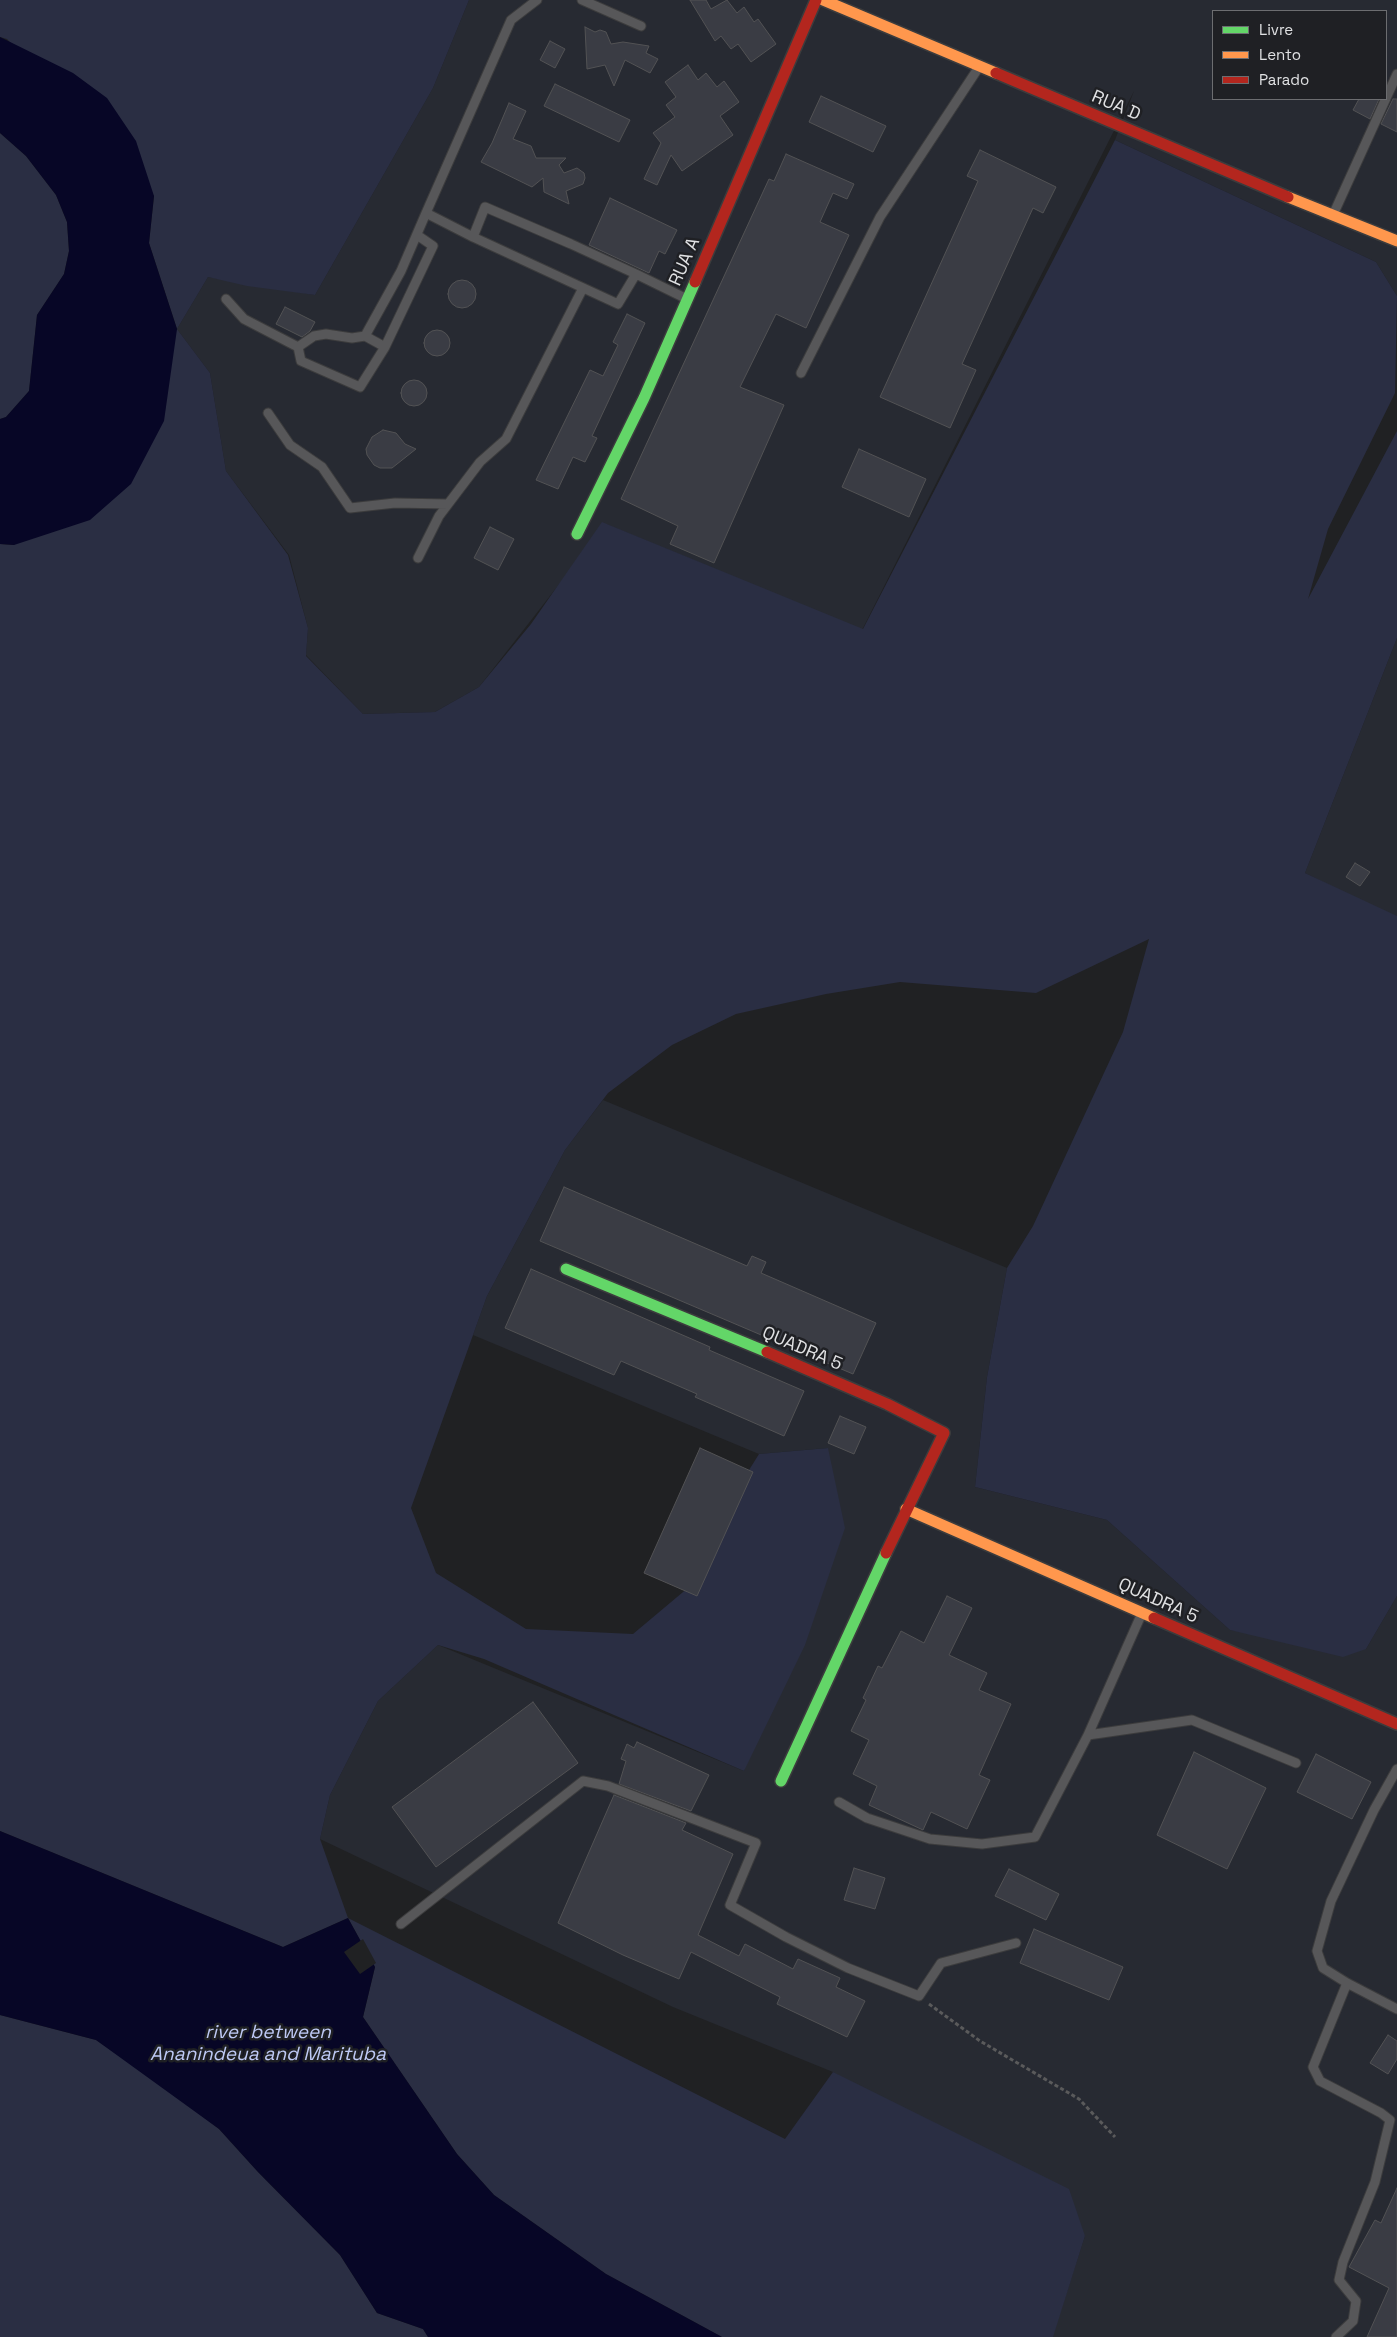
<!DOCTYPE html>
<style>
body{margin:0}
#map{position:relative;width:1397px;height:2337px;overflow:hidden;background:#202123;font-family:"Space Grotesk",sans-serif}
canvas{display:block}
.legend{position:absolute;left:1212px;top:10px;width:175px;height:90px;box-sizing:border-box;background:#1f2024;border:1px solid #6c6d70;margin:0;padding:6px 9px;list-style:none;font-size:15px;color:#e0e1e3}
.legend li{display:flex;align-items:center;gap:10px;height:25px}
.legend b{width:25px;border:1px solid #6c6d70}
</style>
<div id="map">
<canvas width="1397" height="2337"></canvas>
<ul class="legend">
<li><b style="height:6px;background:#63d668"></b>Livre</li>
<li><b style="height:6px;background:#ff974d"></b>Lento</li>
<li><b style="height:6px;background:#b3261e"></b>Parado</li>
</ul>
</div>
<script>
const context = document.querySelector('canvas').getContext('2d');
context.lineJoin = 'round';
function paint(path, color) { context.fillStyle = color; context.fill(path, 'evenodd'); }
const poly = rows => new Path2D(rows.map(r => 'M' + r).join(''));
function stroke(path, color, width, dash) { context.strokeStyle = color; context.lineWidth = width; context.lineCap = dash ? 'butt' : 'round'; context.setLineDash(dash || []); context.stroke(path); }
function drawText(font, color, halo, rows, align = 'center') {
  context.font = font + ' "Space Grotesk",sans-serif'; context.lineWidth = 5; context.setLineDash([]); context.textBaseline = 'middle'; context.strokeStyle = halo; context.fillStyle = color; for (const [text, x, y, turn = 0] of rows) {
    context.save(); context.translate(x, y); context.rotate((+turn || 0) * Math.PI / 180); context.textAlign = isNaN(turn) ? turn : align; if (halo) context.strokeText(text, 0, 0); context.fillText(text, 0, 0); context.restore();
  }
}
paint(poly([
 [469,0,1397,0,1397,296,1376,262,1115,140,1134,91,862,630,606,524,479,687,435,712,363,714,306,655,308,628,289,555,226,471,210,373,177,329,208,277,315,295,433,88],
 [1213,11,1386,11,1386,99,1213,99],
 [1397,638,1397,919,1305,873],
 [603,1100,1007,1268,987,1377,975,1487,1107,1520,1230,1630,1366,1649,1397,1596,1397,2337,1052,2337,1085,2236,833,2072,673,2007,320,1839,330,1795,378,1701,438,1645,744,1771,828,1448,759,1454,473,1335,487,1296,565,1150]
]), '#272a32');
paint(poly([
 [0,0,469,0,433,88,315,295,247,286,208,277,177,329,210,373,226,471,288,555,308,628,306,656,363,714,435,712,479,687,531,624,602,522,863,629,1115,140,1376,262,1397,296,1395,393,1328,529,1308,599,1397,431,1397,638,1305,873,1397,916,1397,1596,1366,1649,1343,1657,1230,1630,1107,1520,975,1487,987,1377,1007,1268,1033,1226,1123,1032,1149,939,1036,993,900,982,826,994,736,1014,672,1045,608,1093,565,1150,487,1296,411,1508,436,1573,526,1629,633,1634,689,1587,711,1531,759,1454,828,1448,845,1528,805,1645,744,1771,484,1659,438,1645,378,1701,330,1795,320,1839,348,1918,785,2139,833,2072,1069,2189,1085,2236,1053,2337,722,2337,606,2274,494,2195,457,2154,363,2017,375,1967,348,1918,283,1947,0,1831,0,544,14,545,177,329,149,243,154,196,7,39,0,37],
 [0,133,26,156,56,195,67,222,69,251,64,274,37,315,29,391,6,417,0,419],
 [0,2015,96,2040,159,2083,219,2129,258,2172,340,2255,377,2313,423,2329,428,2337,0,2337]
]), '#2a2e43');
paint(poly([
 [0,37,73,73,107,98,136,141,154,196,149,243,177,329,164,421,131,484,90,520,14,545,0,544,0,419,6,417,29,391,37,315,64,274,69,251,67,222,56,195,26,156,0,133],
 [0,1831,283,1947,348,1918,375,1967,363,2017,457,2154,494,2195,606,2274,722,2337,428,2337,423,2329,377,2313,340,2255,258,2172,219,2129,96,2040,0,2015]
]), '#070626');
paint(poly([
 [363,1939,376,1963,360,1974,344,1952]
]), '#202123');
const building = poly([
 [690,0,706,0,711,9,727,0,737,13,744,7,754,22,758,19,776,44,751,62,738,44,731,49,721,36,715,41,690,0],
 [585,27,595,32,600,30,606,32,611,44,623,42,649,46,646,53,658,59,650,73,625,60,614,86,605,65,587,69,585,27],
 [550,41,565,49,555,68,540,60,550,41],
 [688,65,698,80,706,73,717,87,724,81,739,102,720,116,733,135,682,171,671,155,657,185,644,179,661,143,653,133,675,117,666,105,676,97,665,82,688,65],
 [555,84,630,120,619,142,544,106,555,84],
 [821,96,886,126,873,152,809,122,821,96],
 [1359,99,1379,99,1370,119,1353,110,1359,99],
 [1393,99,1397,99,1397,132,1381,124,1393,99],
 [509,103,526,111,513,139,531,146,536,158,566,158,559,165,564,173,577,168,584,173,585,178,583,184,566,191,569,204,544,192,543,178,532,187,481,162,492,143,509,103],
 [980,150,1056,187,1043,213,1033,208,962,364,976,370,950,428,880,397,978,181,967,176,980,150],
 [786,154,854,184,847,199,833,193,820,222,849,235,806,328,776,314,740,387,784,405,714,563,670,544,678,526,621,499,769,179,774,181,786,154],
 [610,198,677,230,665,254,659,251,649,273,589,245,610,198],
 '448 294a14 14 0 1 1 28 0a14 14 0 1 1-28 0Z',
 [285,307,315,322,310,331,302,337,276,324,285,307],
 [627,314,645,323,592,436,597,438,585,462,573,457,558,489,536,480,590,370,603,376,618,345,613,342,627,314],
 '424 343a13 13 0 1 1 26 0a13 13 0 1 1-26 0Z',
 '401 393a13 13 0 1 1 26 0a13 13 0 1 1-26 0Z',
 [383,430,396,433,405,444,416,449,392,468,380,468,374,465,367,455,366,449,372,437,383,430],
 [859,449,926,479,909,517,842,487,859,449],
 [490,527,514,539,498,570,474,558,490,527],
 [1355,863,1370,872,1360,886,1346,877,1355,863],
 [564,1187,747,1266,752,1256,766,1262,761,1273,876,1323,853,1374,540,1241,564,1187],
 [531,1269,710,1347,709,1350,804,1391,784,1436,695,1397,697,1394,621,1361,614,1375,505,1328,531,1269],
 [840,1416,866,1427,854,1454,828,1443,840,1416],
 [700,1448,753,1472,697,1596,644,1573,700,1448],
 [947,1596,972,1608,949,1655,987,1673,979,1690,1011,1704,979,1775,990,1780,967,1829,931,1812,923,1830,869,1805,877,1786,853,1774,869,1740,851,1731,866,1700,863,1698,878,1666,882,1668,901,1631,924,1643,947,1596],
 [533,1702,578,1763,436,1867,392,1807,533,1702],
 [637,1742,709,1775,691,1811,619,1784,626,1761,621,1759,627,1744,634,1748,637,1742],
 [1194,1752,1266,1788,1227,1869,1157,1835,1194,1752],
 [1316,1754,1371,1782,1352,1819,1297,1792,1316,1754],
 [614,1795,686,1823,682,1830,733,1854,698,1935,739,1956,745,1944,793,1969,798,1959,840,1978,836,1987,865,2001,847,2037,777,2004,780,1997,691,1952,679,1979,623,1955,558,1923,614,1795],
 [854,1868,885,1878,875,1909,844,1900,854,1868],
 [1009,1869,1059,1894,1046,1920,995,1896,1009,1869],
 [1034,1929,1123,1967,1109,2000,1020,1963,1034,1929],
 [1388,2035,1397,2041,1397,2059,1388,2074,1370,2063,1388,2035],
 [1397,2188,1397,2337,1367,2337,1389,2288,1349,2267,1375,2220,1381,2223,1397,2188]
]);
paint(building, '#3a3c44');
stroke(building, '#525254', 1);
const lane = poly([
 [582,0,641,26],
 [1333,215,1397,74],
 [417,235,433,246,385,347,365,336,401,271,426,213],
 [473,237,426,213,511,20,537,0],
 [636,274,618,304,473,237,485,207,571,244,636,274,685,298],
 [226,299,244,319,298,347,314,336,326,334,352,338,365,336],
 [298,347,301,361,360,387,385,347],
 [801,373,880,217,979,67],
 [268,413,290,445,322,467,350,508,395,503,448,504],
 [418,558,439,516,480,462,506,439,583,288],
 [1088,1735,1192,1720,1296,1763],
 [839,1802,867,1818,930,1839,982,1844,1035,1837,1088,1735,1142,1613],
 [401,1924,583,1781,608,1786,756,1843,730,1905,786,1937,848,1968,919,1996,941,1963,1016,1943],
 [1347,1983,1323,1968,1317,1951,1331,1901,1374,1810,1397,1769],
 [1336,2337,1353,2321,1356,2301,1339,2280,1343,2262,1375,2182,1390,2120,1381,2113,1320,2081,1313,2067,1347,1983,1397,2009]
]);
const fast = poly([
 [577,534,644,398,695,282],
 [566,1269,767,1352],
 [781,1781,886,1553]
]);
const slow = poly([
 [823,0,996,73],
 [1288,197,1397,241],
 [906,1509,1154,1618]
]);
const jam = poly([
 [996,73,1288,197],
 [695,282,816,0],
 [767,1352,887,1404,944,1433,886,1553],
 [1154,1618,1397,1724]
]);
stroke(lane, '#3c3c3d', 11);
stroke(fast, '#3c3c3d', 14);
stroke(slow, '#3c3c3d', 14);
stroke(jam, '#3c3c3d', 14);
stroke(poly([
 [929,2004,980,2041,1079,2099,1115,2137]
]), '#5a5a5b', 3, [4, 2.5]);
stroke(lane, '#575759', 9);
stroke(fast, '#63d668', 11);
stroke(slow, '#ff974d', 11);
stroke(jam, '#b3261e', 11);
drawText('18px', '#e0e1e3', '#1f2024', [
 ["RUA D",1116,106,23],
 ["RUA A",685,262,-66],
 ["QUADRA 5",802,1349,23],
 ["QUADRA 5",1158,1601,24]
]);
drawText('italic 19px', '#bec9f4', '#1f2024', [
 ["river between",268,2033],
 ["Ananindeua and Marituba",268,2055]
]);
</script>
